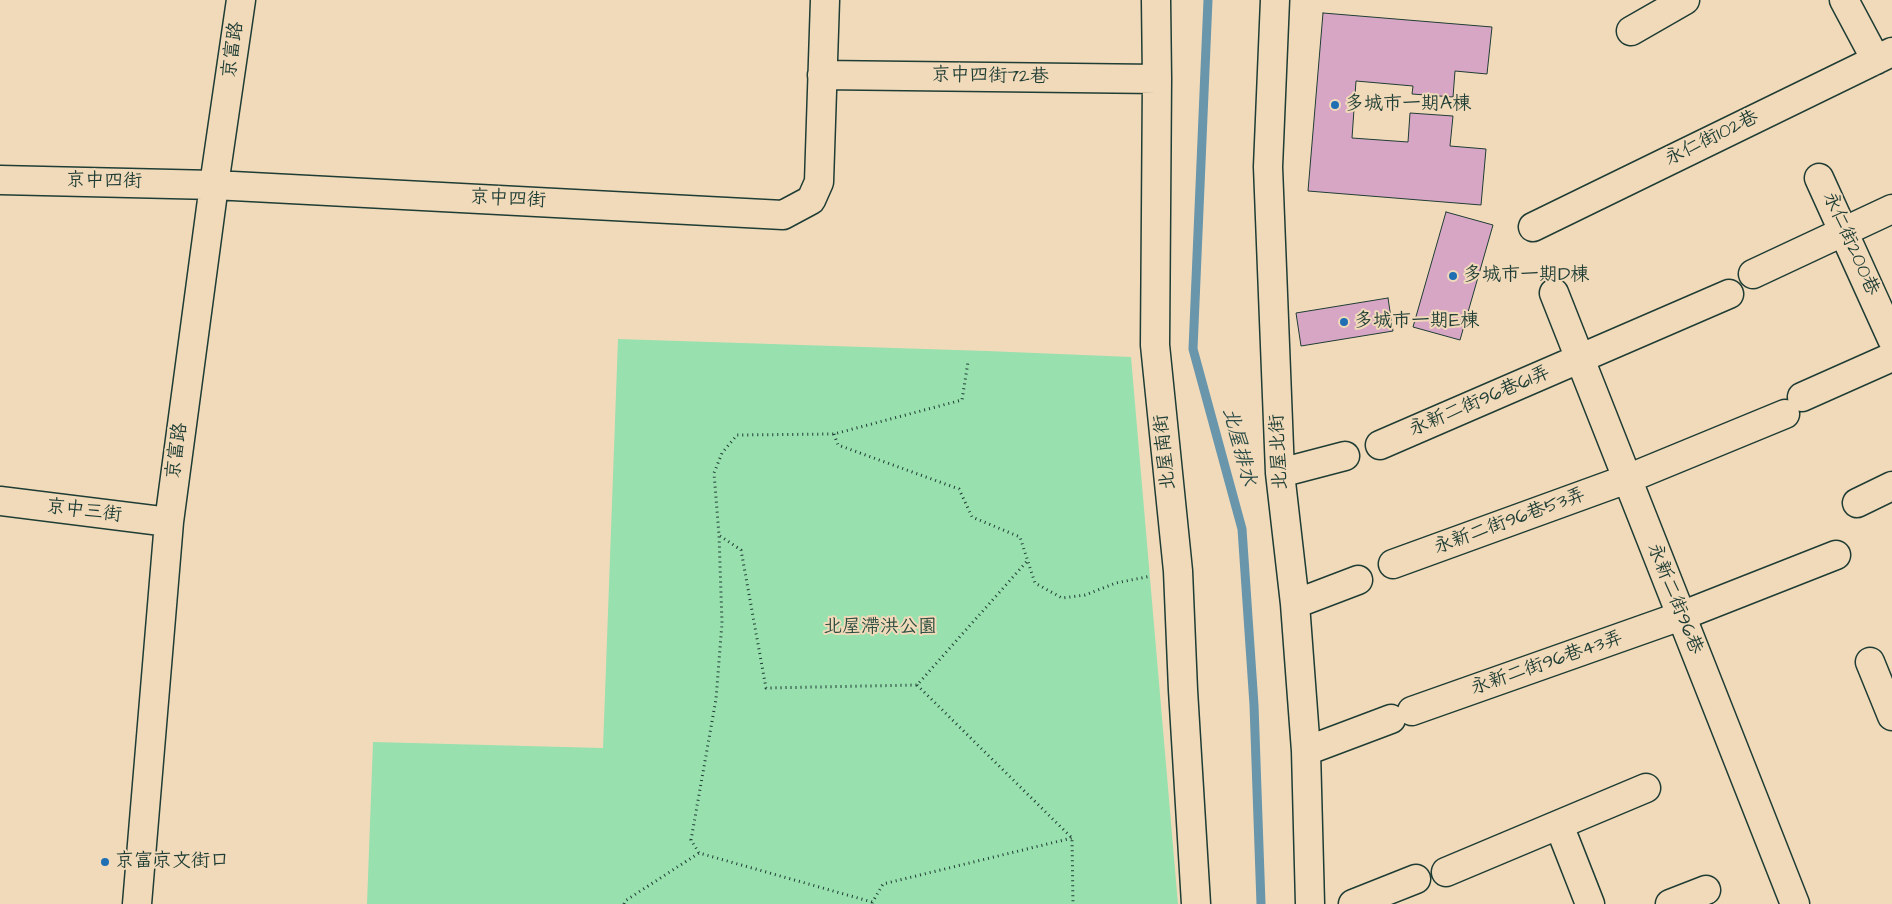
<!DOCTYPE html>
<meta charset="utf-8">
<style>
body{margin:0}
canvas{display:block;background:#f1daba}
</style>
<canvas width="1892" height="904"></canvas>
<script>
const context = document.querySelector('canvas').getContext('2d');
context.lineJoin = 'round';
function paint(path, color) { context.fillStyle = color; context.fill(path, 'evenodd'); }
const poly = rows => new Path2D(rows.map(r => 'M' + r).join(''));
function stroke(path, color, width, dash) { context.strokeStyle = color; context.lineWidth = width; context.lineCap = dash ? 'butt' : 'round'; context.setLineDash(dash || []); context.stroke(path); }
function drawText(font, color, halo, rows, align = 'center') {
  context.font = font + ' "Architects Daughter","LXGW WenKai TC",sans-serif'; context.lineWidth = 4; context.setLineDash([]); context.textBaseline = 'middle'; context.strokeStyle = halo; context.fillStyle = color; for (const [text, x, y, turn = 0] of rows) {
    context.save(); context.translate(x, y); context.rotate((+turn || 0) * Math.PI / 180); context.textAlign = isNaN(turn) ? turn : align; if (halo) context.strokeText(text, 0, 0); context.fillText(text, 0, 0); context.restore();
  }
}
paint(poly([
 [618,339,987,351,1131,357,1178,904,367,904,373,742,603,748]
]), '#99e0af');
stroke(poly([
 [1208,0,1193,349,1242,529,1254,705,1261,904]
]), '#6996ab', 9);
const building = poly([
 [1323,13,1492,27,1487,74,1455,71,1453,97,1412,94,1413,86,1356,81,1352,138,1408,142,1410,113,1453,116,1450,146,1486,149,1481,205,1308,191,1323,13],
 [1446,212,1493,225,1460,340,1413,327,1446,212],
 [1388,298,1393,331,1301,346,1296,313,1388,298]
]);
paint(building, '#d7a6c5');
stroke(building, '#1f3d34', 1);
const minor = poly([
 [1156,0,1157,79,1155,345,1178,571,1183,690,1196,904],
 [1275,0,1268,167,1280,473,1295,604,1306,751,1310,904],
 [1844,0,1876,60],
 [1631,31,1685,0],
 [822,75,1157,79],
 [1819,178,1892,339],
 [0,180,214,185,783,215,811,200,819,182,825,0],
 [1533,227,1892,52],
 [1753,274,1892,209],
 [1554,293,1795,904],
 [1802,397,1892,357],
 [1380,445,1729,294],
 [1280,473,1345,456],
 [0,501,169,522],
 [1857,503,1892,486],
 [1393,564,1627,479,1785,414],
 [1295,604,1358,580],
 [1870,662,1892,716],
 [1412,711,1681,616,1836,555],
 [1306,751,1391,719],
 [1559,825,1590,904],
 [1446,872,1646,788],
 [137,904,169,522,214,185,241,0],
 [1353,904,1416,879],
 [1670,904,1706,890]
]);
stroke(minor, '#1f3d34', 31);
stroke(poly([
 [834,434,838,445,959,489,972,517,1020,537,1035,583,1062,598,1085,595,1116,583,1151,576],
 [720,536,741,550,766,688,917,685,1029,559],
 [917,685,1072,838,1073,904],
 [872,902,699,853,691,840,716,699,722,623,719,535,714,473,722,453,737,435,834,434,962,400,968,362],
 [872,903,883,884,1072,838],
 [624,904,625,901,699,853]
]), '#1f3d34', 3, [1, 4]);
stroke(minor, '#f1daba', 28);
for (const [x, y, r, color] of [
 [1335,105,5,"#1f6fb2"],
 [1453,276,5,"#1f6fb2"],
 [1344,322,5,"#1f6fb2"],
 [105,862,5,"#1f6fb2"]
]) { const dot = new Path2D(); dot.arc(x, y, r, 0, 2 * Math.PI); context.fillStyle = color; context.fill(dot); stroke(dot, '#f1daba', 2); }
drawText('19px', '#1f3d34', '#f1daba', [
 ["京富路",234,50,-82],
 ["京中四街72巷",990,77,1],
 ["永仁街102巷",1712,139,-26],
 ["京中四街",104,182,1],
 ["京中四街",508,200,3],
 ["永仁街200巷",1850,244,66],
 ["永新二街96巷61弄",1480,402,-23],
 ["京富路",178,451,-82],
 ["北屋南街",1166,452,-96],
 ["北屋北街",1280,452,-93],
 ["京中三街",84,512,7],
 ["永新二街96巷53弄",1510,522,-20],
 ["永新二街96巷",1674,599,68],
 ["永新二街96巷43弄",1547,664,-19]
]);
drawText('19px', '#1f3d34', '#f1daba', [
 ["多城市一期A棟",1345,105],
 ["多城市一期D棟",1463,276],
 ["多城市一期E棟",1354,322],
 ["京富京文街口",115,862]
], 'left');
drawText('19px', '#2b4d40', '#f1daba', [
 ["北屋滯洪公園",880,628]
]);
drawText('italic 20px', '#2b4c48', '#f1daba', [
 ["北屋排水",1238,447,75]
]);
</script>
